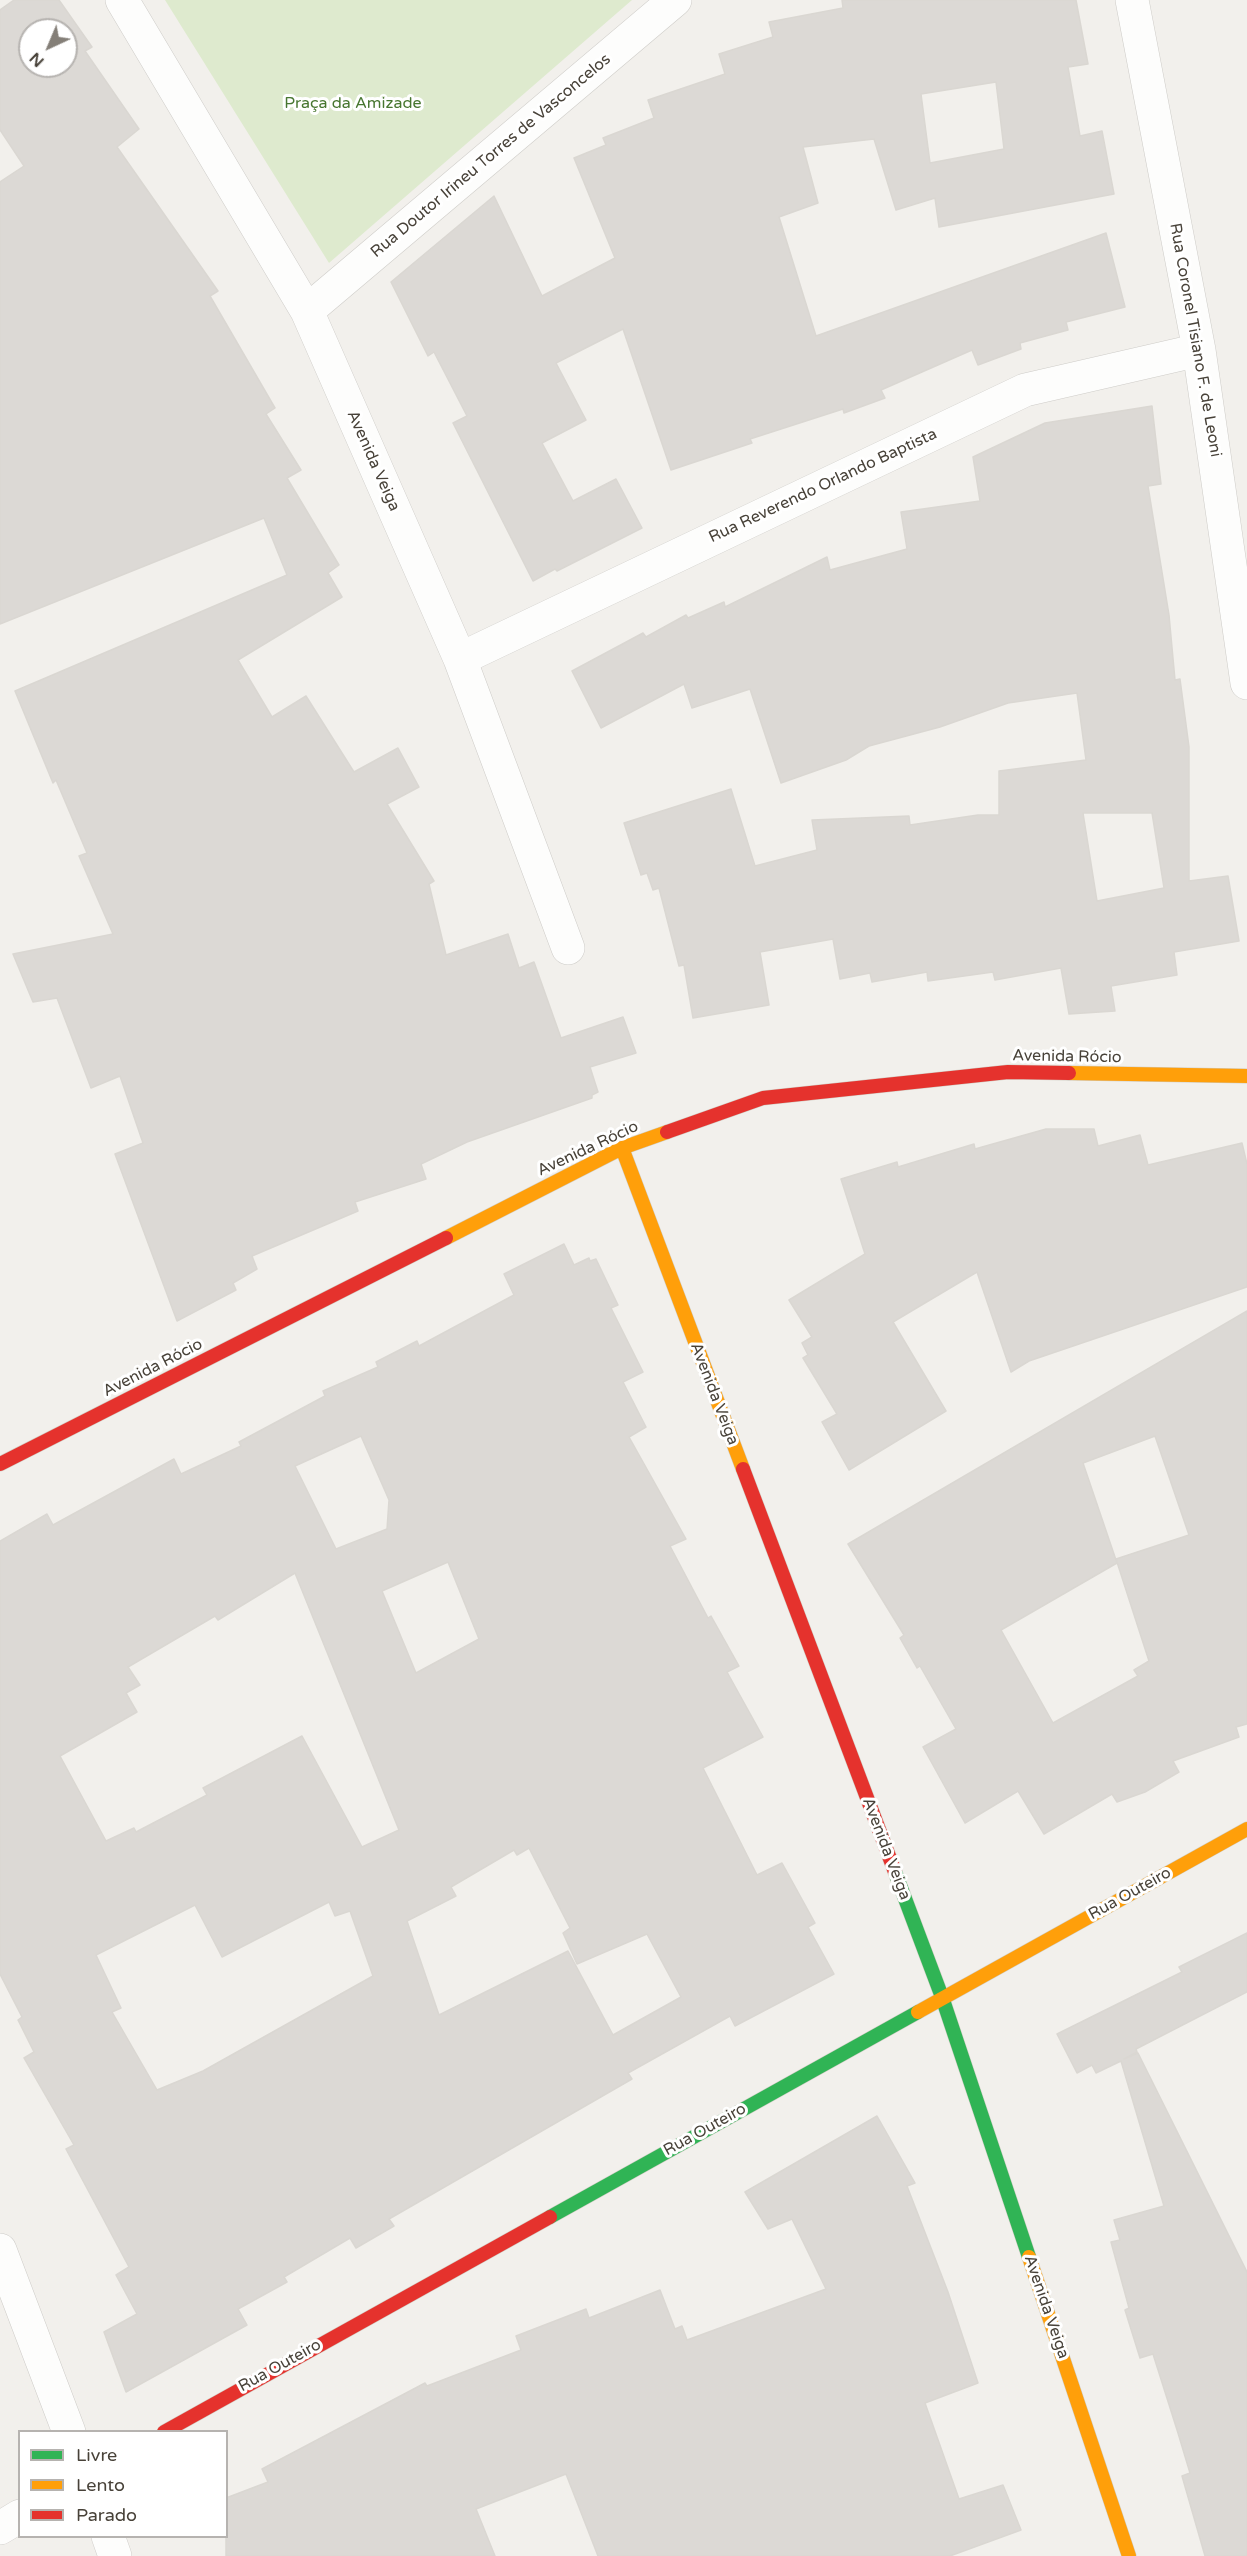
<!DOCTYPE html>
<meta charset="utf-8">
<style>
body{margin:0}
#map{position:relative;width:1247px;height:2556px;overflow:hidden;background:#f2f0ec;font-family:"Varela Round",sans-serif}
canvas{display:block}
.legend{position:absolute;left:18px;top:2430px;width:210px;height:108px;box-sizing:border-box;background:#fff;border:2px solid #b6b3b0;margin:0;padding:8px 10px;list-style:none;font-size:18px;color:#484239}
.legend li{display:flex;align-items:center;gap:12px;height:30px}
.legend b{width:30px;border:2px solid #b6b3b0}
.north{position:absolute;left:18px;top:18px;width:60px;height:60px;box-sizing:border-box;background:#fff;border:2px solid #b6b3b0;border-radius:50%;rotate:224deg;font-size:16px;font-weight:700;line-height:24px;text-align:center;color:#484239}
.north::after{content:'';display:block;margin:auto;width:21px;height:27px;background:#847f78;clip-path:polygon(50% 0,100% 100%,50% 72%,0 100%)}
</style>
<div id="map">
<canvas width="1247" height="2556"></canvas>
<ul class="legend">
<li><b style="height:8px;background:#30b455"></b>Livre</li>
<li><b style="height:8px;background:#ff9f0a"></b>Lento</li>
<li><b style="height:8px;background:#e5322d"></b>Parado</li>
</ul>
<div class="north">N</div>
</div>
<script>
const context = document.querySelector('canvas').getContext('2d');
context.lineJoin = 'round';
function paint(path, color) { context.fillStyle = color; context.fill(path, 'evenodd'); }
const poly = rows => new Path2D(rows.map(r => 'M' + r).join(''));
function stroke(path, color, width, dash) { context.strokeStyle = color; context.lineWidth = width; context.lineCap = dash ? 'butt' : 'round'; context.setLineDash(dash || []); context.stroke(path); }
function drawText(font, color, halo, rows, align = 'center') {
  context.font = font + ' "Varela Round",sans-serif'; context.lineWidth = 6; context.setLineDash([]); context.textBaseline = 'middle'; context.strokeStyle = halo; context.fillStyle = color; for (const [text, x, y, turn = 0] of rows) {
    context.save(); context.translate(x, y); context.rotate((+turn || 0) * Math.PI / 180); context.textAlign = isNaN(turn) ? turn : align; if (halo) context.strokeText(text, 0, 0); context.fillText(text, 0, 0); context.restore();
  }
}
paint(poly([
 [165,0,632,0,329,263]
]), '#deeace');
const building = poly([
 [14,0,59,0,92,47,85,51,139,129,117,147,218,291,210,296,275,408,266,414,301,470,287,478,339,565,328,573,342,597,238,660,272,717,306,696,354,772,398,748,419,787,387,804,434,881,429,884,446,955,508,934,519,968,534,962,561,1038,623,1017,636,1053,590,1067,598,1092,592,1095,592,1098,467,1142,421,1164,426,1179,355,1202,358,1211,252,1256,257,1269,233,1283,236,1290,177,1321,115,1154,143,1143,120,1076,91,1088,57,998,33,1002,13,954,113,934,79,856,87,853,56,780,53,783,15,691,287,575,264,518,0,624,0,182,24,166,0,130,0,10,14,0],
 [30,30,66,30,66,66,30,66,30,30],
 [842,0,1076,0,1088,64,1068,67,1080,136,1102,131,1114,194,939,227,935,198,896,210,874,139,803,147,818,203,779,217,816,336,1106,233,1125,307,1066,322,1068,330,1020,343,1021,349,978,365,972,350,881,390,885,398,844,413,843,409,750,439,752,443,671,470,623,329,556,363,586,420,542,443,573,501,616,479,642,528,557,571,555,569,533,581,453,423,467,416,434,352,428,356,391,282,494,196,542,296,615,258,574,158,606,145,603,138,654,118,648,100,725,74,719,54,773,37,769,22,843,8,842,0],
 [996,82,1004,149,930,163,921,94,996,82],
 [1152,406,1161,484,1148,486,1169,615,1175,680,1180,679,1189,747,1189,881,1228,876,1239,941,1174,952,1177,975,1111,986,1115,1011,1069,1014,1061,968,995,980,993,972,928,981,927,972,872,982,870,973,840,979,833,939,760,952,769,1005,693,1018,684,965,679,966,659,888,653,890,647,873,641,875,624,823,731,789,755,866,817,850,812,820,909,816,910,825,978,815,999,815,999,771,1086,760,1077,693,1008,703,940,727,869,746,846,760,781,783,750,689,692,708,684,684,601,728,572,671,643,633,646,637,686,615,688,618,724,602,725,607,827,557,830,570,907,549,901,512,980,501,973,457,1045,423,1152,406],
 [1083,813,1152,813,1164,888,1097,901,1083,813],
 [1046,1129,1094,1129,1098,1146,1140,1135,1148,1165,1242,1143,1247,1164,1247,1287,1029,1361,1011,1372,977,1272,893,1322,946,1411,849,1470,822,1422,837,1414,803,1358,808,1355,802,1343,812,1337,789,1300,865,1254,841,1179,897,1162,898,1167,974,1144,975,1149,1046,1129],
 [564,1244,574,1265,589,1258,590,1261,596,1259,618,1305,611,1308,643,1372,623,1382,646,1427,629,1437,686,1539,670,1546,708,1618,711,1616,739,1666,727,1672,763,1737,703,1768,757,1875,782,1863,815,1923,808,1927,834,1974,735,2026,730,2016,628,2073,632,2079,389,2219,394,2226,356,2248,350,2238,284,2277,287,2282,238,2309,247,2325,126,2392,104,2332,137,2314,116,2275,129,2267,66,2149,74,2145,24,2058,34,2052,18,2020,22,2017,0,1974,0,1541,47,1514,53,1525,174,1459,181,1474,241,1446,239,1442,325,1396,323,1391,378,1367,376,1362,417,1341,419,1346,514,1295,504,1274,564,1244],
 [361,1436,389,1500,387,1529,336,1549,295,1466,361,1436],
 [448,1562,479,1639,416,1673,382,1591,448,1562],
 [295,1573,399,1830,362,1847,302,1736,203,1788,207,1795,136,1832,134,1828,106,1841,60,1756,137,1712,126,1693,140,1685,128,1667,215,1616,218,1620,295,1573],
 [529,1848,570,1928,563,1933,577,1964,647,1934,681,1997,613,2035,568,1951,439,2015,407,1921,456,1896,451,1887,514,1850,517,1855,529,1848],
 [329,1902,335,1916,350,1911,373,1976,203,2071,157,2090,112,2012,121,2008,96,1955,195,1905,222,1957,329,1902],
 [1247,1311,1247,1724,1236,1727,1239,1737,1173,1761,1179,1772,1145,1792,1117,1802,1112,1794,1044,1834,1018,1791,965,1823,923,1747,956,1729,920,1666,917,1668,900,1638,904,1635,848,1544,1247,1311],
 [1155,1436,1189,1535,1116,1559,1149,1661,1134,1670,1138,1676,1053,1723,1001,1630,1117,1563,1083,1463,1155,1436],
 [1247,1933,1247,1992,1136,2049,1137,2052,1124,2059,1138,2053,1247,2272,1247,2556,1205,2556,1182,2476,1190,2473,1178,2433,1153,2354,1140,2358,1125,2310,1129,2308,1111,2242,1120,2240,1114,2220,1164,2206,1121,2061,1096,2073,1092,2065,1077,2073,1057,2034,1182,1972,1179,1967,1247,1933],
 [877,2116,915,2183,907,2186,948,2292,978,2383,925,2403,959,2499,1003,2485,1021,2530,950,2556,598,2556,566,2474,476,2509,495,2556,226,2556,226,2498,268,2482,262,2469,425,2383,427,2386,521,2350,516,2336,586,2309,589,2318,660,2290,675,2329,682,2326,687,2340,826,2289,792,2219,768,2229,745,2192,877,2116]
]);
paint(building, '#dcd9d5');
stroke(building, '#dad7d2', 1.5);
const street = poly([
 [122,0,307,311,460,659,568,948],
 [1132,0,1199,350,1247,683],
 [307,311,675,0],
 [460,659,1025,390,1199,350],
 [0,2250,69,2432],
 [0,2528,20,2516],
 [108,2536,115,2556]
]);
const fast = poly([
 [895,1872,942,1997,1029,2257],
 [550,2217,918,2012]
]);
const slow = poly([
 [1069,1073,1247,1076],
 [622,1148,743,1469],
 [446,1238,622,1148,667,1132],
 [918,2012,1247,1829],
 [1029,2257,1129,2556]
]);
const jam = poly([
 [667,1132,763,1098,1008,1072,1069,1073],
 [0,1464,446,1238],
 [743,1469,895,1872],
 [164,2432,550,2217]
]);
stroke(street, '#ceccc8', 34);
stroke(fast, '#d0cdc4', 15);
stroke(slow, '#d0cdc4', 15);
stroke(jam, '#d0cdc4', 15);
stroke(street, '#fdfdfc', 33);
stroke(fast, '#30b455', 14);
stroke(slow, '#ff9f0a', 14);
stroke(jam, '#e5322d', 14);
drawText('16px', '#477630', '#fff', [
 ["Praça da Amizade",353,104]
]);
drawText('16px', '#484239', '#fff', [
 ["Rua Doutor Irineu Torres de Vasconcelos",491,156,-40],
 ["Rua Coronel Tisiano F. de Leoni",1195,340,80],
 ["Avenida Veiga",373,461,66],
 ["Rua Reverendo Orlando Baptista",823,486,-25],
 ["Avenida Rócio",1067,1057,1],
 ["Avenida Rócio",588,1149,-25],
 ["Avenida Rócio",153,1368,-27],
 ["Avenida Veiga",714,1394,69],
 ["Avenida Veiga",886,1849,69],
 ["Rua Outeiro",1130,1894,-29],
 ["Rua Outeiro",705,2130,-29],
 ["Avenida Veiga",1046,2307,71],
 ["Rua Outeiro",280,2366,-29]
]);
</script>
